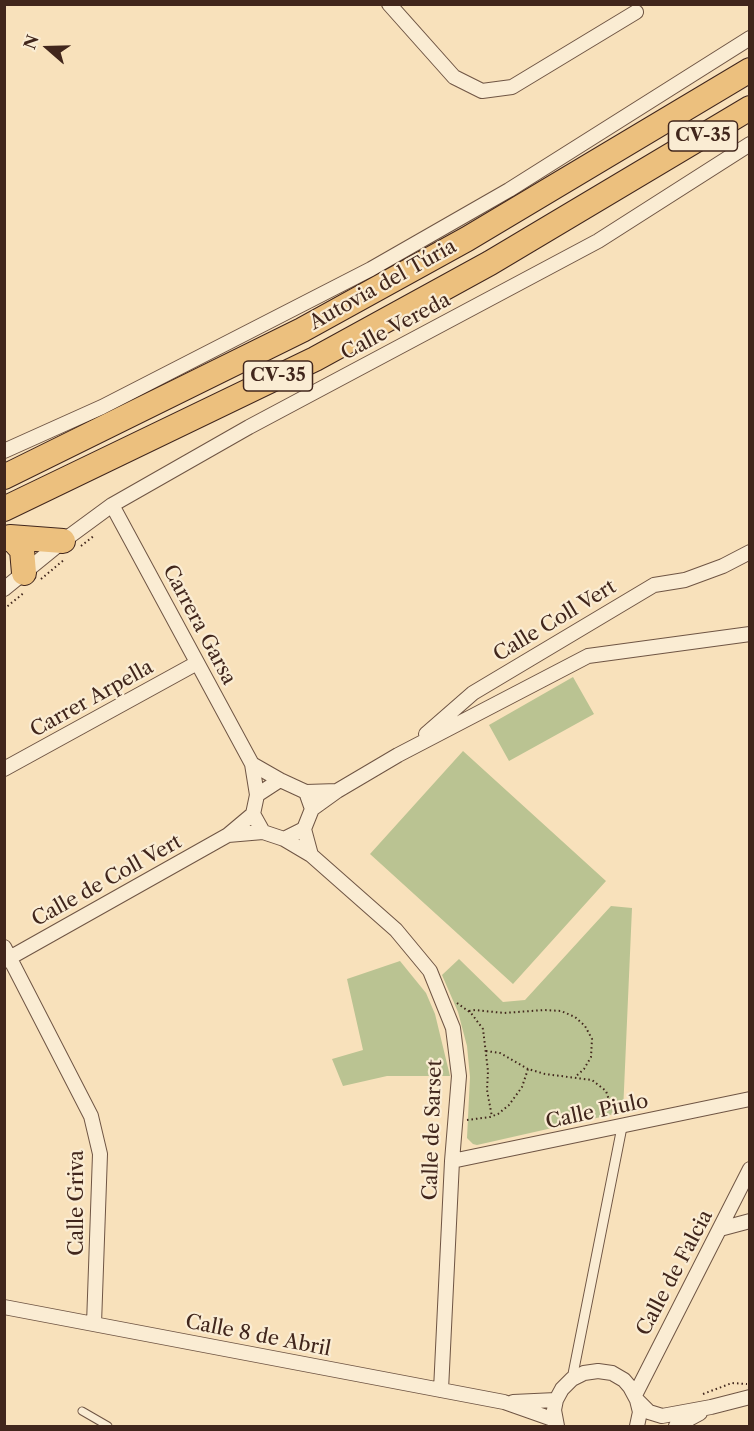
<!DOCTYPE html>
<meta charset="utf-8">
<style>
body{margin:0}
#map{position:relative;width:754px;height:1431px;overflow:hidden;background:#f8e1bb;font-family:"Libre Caslon Text",serif}
canvas{display:block}
.frame{position:absolute;inset:0;border:6px solid #41261c;pointer-events:none}
.north{position:absolute;left:18px;top:18px;width:60px;height:60px;-webkit-text-stroke:4px #faecd3;paint-order:stroke;rotate:290deg;font-size:16px;font-weight:700;line-height:24px;text-align:center;color:#41261c}
.north::after{content:'';display:block;margin:auto;width:21px;height:27px;background:#41261c;clip-path:polygon(50% 0,100% 100%,50% 72%,0 100%)}
</style>
<div id="map">
<canvas width="754" height="1431"></canvas>
<div class="frame"></div>
<div class="north">N</div>
</div>
<script>
const context = document.querySelector('canvas').getContext('2d');
context.lineJoin = 'round';
function paint(path, color) { context.fillStyle = color; context.fill(path, 'evenodd'); }
const poly = rows => new Path2D(rows.map(r => 'M' + r).join(''));
function stroke(path, color, width, dash) { context.strokeStyle = color; context.lineWidth = width; context.lineCap = dash ? 'butt' : 'round'; context.setLineDash(dash || []); context.stroke(path); }
function drawText(font, color, halo, rows, align = 'center') {
  context.font = font + ' "Libre Caslon Text",serif'; context.lineWidth = 4.5; context.setLineDash([]); context.textBaseline = 'middle'; context.strokeStyle = halo; context.fillStyle = color; for (const [text, x, y, turn = 0] of rows) {
    context.save(); context.translate(x, y); context.rotate((+turn || 0) * Math.PI / 180); context.textAlign = isNaN(turn) ? turn : align; if (halo) context.strokeText(text, 0, 0); context.fillText(text, 0, 0); context.restore();
  }
}
paint(poly([
 [573,677,594,714,509,761,489,725],
 [463,751,606,881,513,984,370,854],
 [611,906,632,908,623,1112,477,1145,473,1144,467,1138,470,1077,467,1046,458,1012,442,975,459,959,503,1002,525,1000],
 [400,961,426,993,435,1014,450,1076,387,1076,343,1086,332,1059,363,1050,347,979]
]), '#bac392');
const service = poly([
 [82,1411,108,1426]
]);
const pedestrian = poly([
 [572,1379,622,1127]
]);
const minor = poly([
 [389,4,454,77,482,91,512,87,636,12],
 [4,451,102,407,371,269,509,190,750,38],
 [112,505,252,764],
 [4,589,63,541,112,505,249,427,598,241,750,144],
 [426,734,473,693,654,585,685,580,723,566,750,552],
 [4,769,197,663],
 [337,791,398,755,588,656,750,634],
 [306,792,337,791,312,809],
 [257,795,280,780,306,792,312,809,304,829,284,839,263,832,253,814,257,795,252,764,280,780],
 [253,814,228,835,263,832],
 [284,839,311,855,304,829],
 [311,855,396,930,430,971,453,1028,459,1076,452,1161,441,1390],
 [4,947,91,1116,100,1154,94,1324],
 [4,961,228,835],
 [452,1161,750,1099],
 [720,1229,750,1221],
 [4,1307,504,1402,555,1420],
 [635,1395,750,1169],
 [637,1400,649,1412,662,1416,711,1407,750,1397],
 [513,1402,556,1400],
 [557,1426,554,1410,556,1400,562,1389,572,1379,584,1373,598,1371,612,1373,624,1380,630,1387,637,1400,640,1412,637,1426],
 [676,1426,700,1413]
]);
const motorway = poly([
 [4,477,302,330,467,239,750,70],
 [4,509,315,359,490,263,750,108],
 [10,537,22,550,24,573],
 [4,539,10,537,63,541]
]);
stroke(service, '#6f5544', 9);
stroke(pedestrian, '#6f5544', 11);
stroke(minor, '#6f5544', 16);
stroke(motorway, '#41261c', 26);
stroke(poly([
 [81,546,95,535],
 [41,579,65,559],
 [4,609,25,592],
 [457,1003,471,1013,483,1029,488,1071,487,1090,492,1117],
 [469,1011,475,1010,504,1013,544,1010,561,1011,575,1017,585,1026,592,1039,591,1057,584,1069,575,1077],
 [486,1051,500,1053,528,1069],
 [467,1120,490,1117,498,1114,509,1105,522,1087,528,1069,545,1074,592,1080,606,1091,609,1100,608,1115],
 [703,1394,732,1383,747,1384]
]), '#41261c', 2, [1.5, 3]);
stroke(service, '#faecd3', 7);
stroke(pedestrian, '#faecd3', 9);
stroke(minor, '#faecd3', 14);
stroke(motorway, '#ecc07e', 24);
for (const [x, y, w] of [
 [703,136,69],
 [278,376,69]
]) { const box = new Path2D(); box.roundRect(x - w / 2, y - 15, w, 30, 4.5); context.fillStyle = '#faecd3'; context.fill(box); stroke(box, '#41261c', 1.5); }
drawText('bold 18px', '#41261c', null, [
 ["CV-35",703,136],
 ["CV-35",278,376]
]);
drawText('20px', '#41261c', '#faecd3', [
 ["Autovia del Túria",383,285,-29],
 ["Calle Vereda",396,327,-28],
 ["Calle Coll Vert",555,621,-31],
 ["Carrera Garsa",199,625,62],
 ["Carrer Arpella",92,699,-29],
 ["Calle de Coll Vert",107,881,-29],
 ["Calle Piulo",597,1112,-12],
 ["Calle de Sarset",433,1130,-88],
 ["Calle Griva",77,1203,-90],
 ["Calle de Falcia",675,1273,-62],
 ["Calle 8 de Abril",258,1336,11]
]);
</script>
